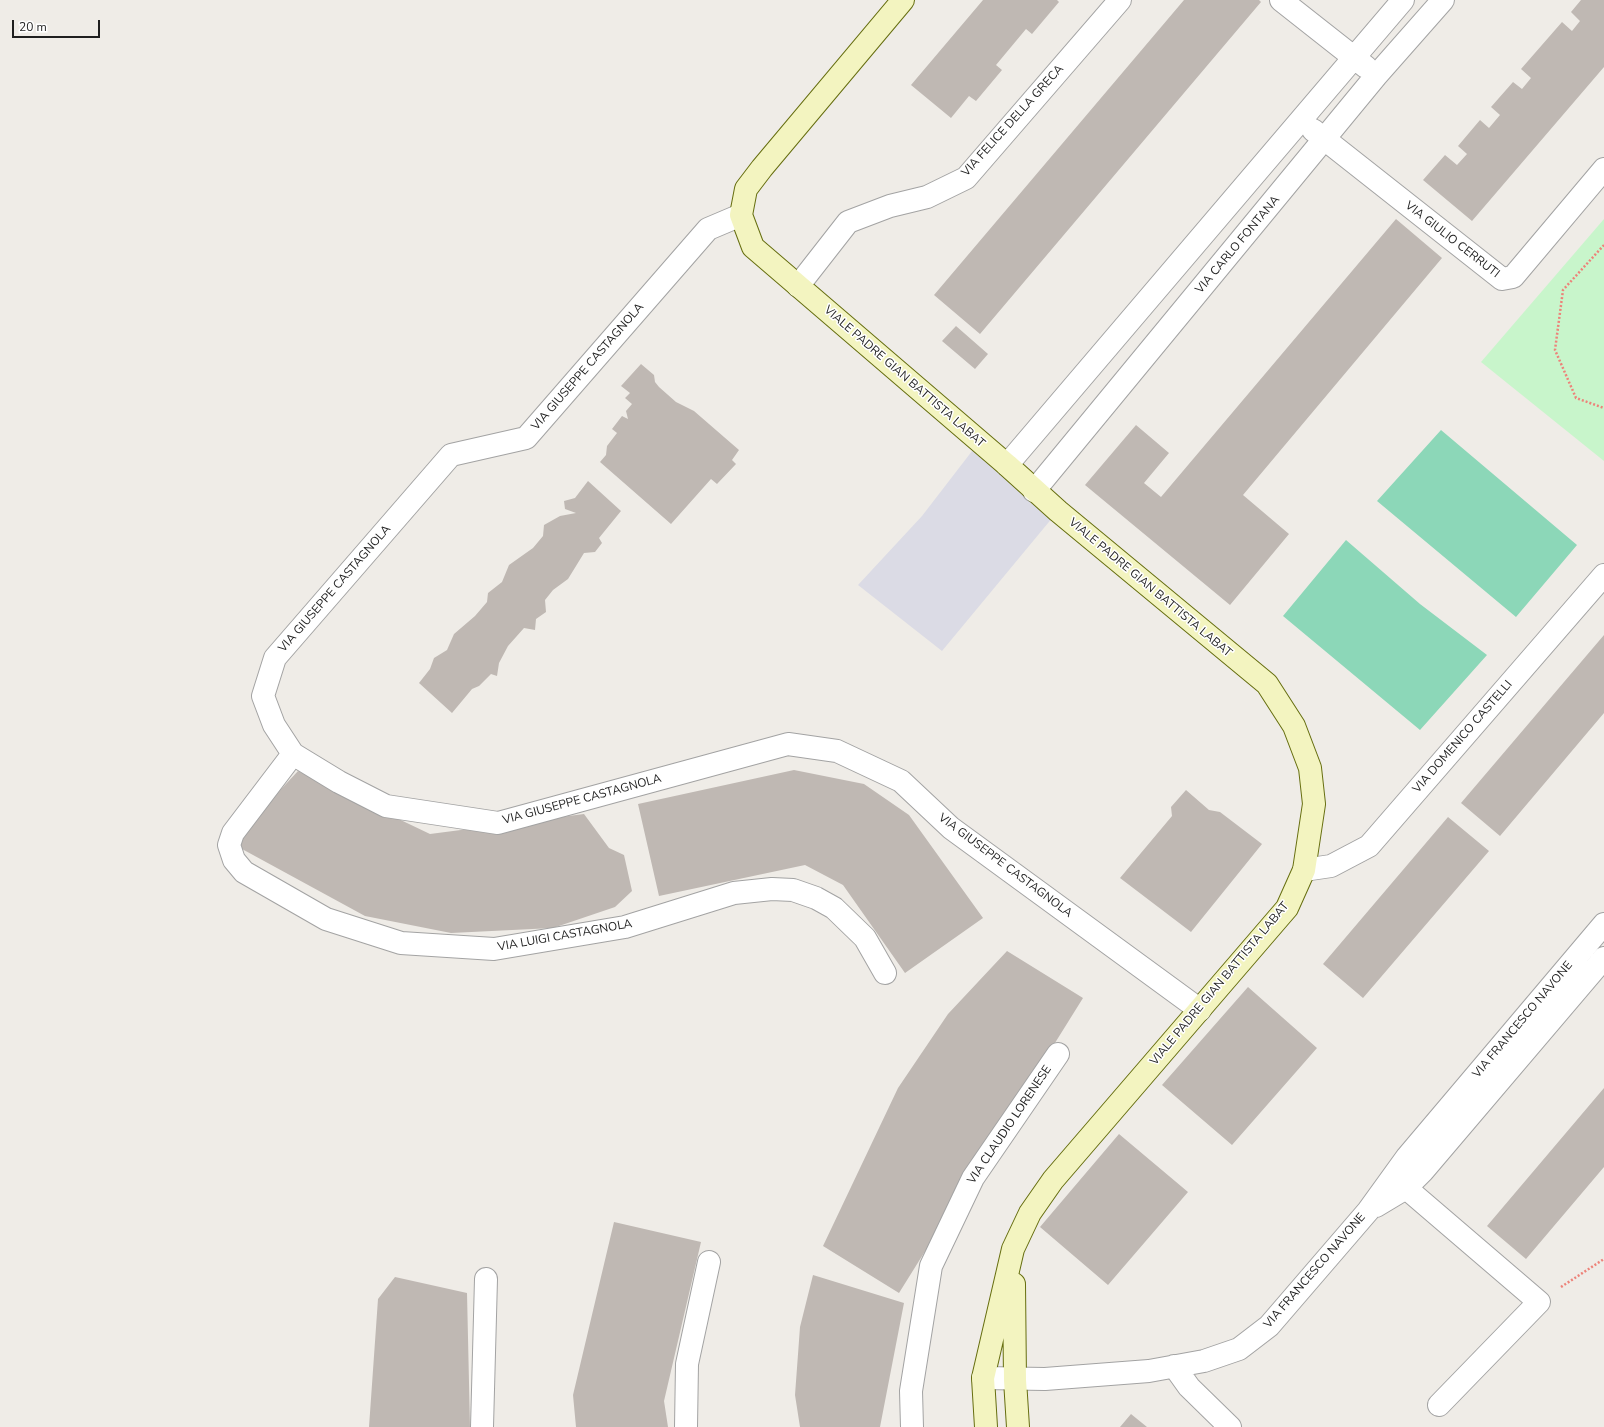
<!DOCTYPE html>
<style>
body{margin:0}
#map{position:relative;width:1604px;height:1427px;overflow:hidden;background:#efece7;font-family:"Nunito Sans",sans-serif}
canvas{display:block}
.scale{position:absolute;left:12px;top:20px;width:88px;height:18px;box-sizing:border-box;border:2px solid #1f1f1f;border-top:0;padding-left:5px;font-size:12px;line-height:14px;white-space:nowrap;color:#1f1f1f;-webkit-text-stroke:3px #fff;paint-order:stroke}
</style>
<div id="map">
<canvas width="1604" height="1427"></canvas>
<div class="scale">20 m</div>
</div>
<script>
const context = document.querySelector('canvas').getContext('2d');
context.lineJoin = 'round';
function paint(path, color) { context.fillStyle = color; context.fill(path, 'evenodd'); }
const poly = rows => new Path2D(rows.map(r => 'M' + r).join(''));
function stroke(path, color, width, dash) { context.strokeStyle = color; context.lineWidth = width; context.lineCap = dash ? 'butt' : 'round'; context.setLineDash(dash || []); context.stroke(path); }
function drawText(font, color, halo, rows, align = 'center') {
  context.font = font + ' "Nunito Sans",sans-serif'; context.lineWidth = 3; context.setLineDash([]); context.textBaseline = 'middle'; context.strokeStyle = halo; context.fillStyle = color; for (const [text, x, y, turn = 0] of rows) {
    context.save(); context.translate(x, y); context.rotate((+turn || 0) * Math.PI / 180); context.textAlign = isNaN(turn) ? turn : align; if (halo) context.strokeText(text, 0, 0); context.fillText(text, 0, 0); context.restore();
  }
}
paint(poly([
 [1604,219,1604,461,1481,362]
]), '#c8f5cb');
paint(poly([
 [1441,430,1577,545,1516,617,1377,501],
 [1346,540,1420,604,1487,655,1420,730,1283,616]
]), '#8cd7b8');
paint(poly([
 [979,442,1058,511,942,651,858,585,922,516]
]), '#dbdbe5');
paint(poly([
 [983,0,1057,0,1059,2,1032,34,1026,29,996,65,1002,70,976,101,969,96,951,118,911,85],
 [1184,0,1259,0,1261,2,980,334,934,295],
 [1581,0,1604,0,1604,67,1472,221,1423,180,1445,155,1457,165,1467,154,1458,146,1480,120,1489,128,1500,115,1491,107,1513,82,1522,89,1531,78,1521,69,1562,22,1572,31,1580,21,1571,12],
 [1396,219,1442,258,1243,495,1289,534,1230,605,1085,485,1136,425,1169,453,1144,483,1161,497],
 [956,326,988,354,975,369,942,341],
 [641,364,654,375,655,382,659,387,676,402,694,411,739,450,732,460,736,464,717,484,711,479,671,524,600,462,606,455,607,446,617,433,612,429,622,416,628,419,626,411,632,404,625,398,630,393,621,386],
 [588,481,621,511,599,538,602,543,595,552,584,553,568,579,553,590,545,600,546,612,536,619,535,630,524,628,508,646,499,663,497,676,491,674,479,686,472,689,452,713,419,683,430,669,434,658,447,650,454,634,475,616,487,602,488,593,502,582,509,565,533,548,543,536,544,525,560,516,576,513,565,509,564,501,575,498],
 [1604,635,1604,713,1500,836,1461,803],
 [794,770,864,784,909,815,983,918,905,973,843,885,805,865,659,896,638,804],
 [298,771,430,834,584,814,609,848,624,855,632,891,615,907,553,928,451,933,365,916,231,843],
 [1186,790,1209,810,1220,812,1262,844,1191,932,1120,878,1172,816,1171,807],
 [1448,817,1489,851,1363,998,1323,964],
 [1007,951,1083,998,899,1293,823,1246,898,1088,948,1014],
 [1248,987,1317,1048,1232,1145,1162,1085],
 [1604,1088,1604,1167,1526,1259,1487,1226],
 [1119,1134,1188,1192,1108,1285,1040,1227],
 [614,1222,701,1242,664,1401,668,1427,576,1427,573,1395],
 [813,1275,904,1303,880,1427,800,1427,795,1395,800,1327],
 [395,1277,467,1293,470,1427,369,1427,378,1299],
 [1131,1414,1147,1427,1120,1427]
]), '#bfb8b3');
const street = poly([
 [1281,0,1366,67],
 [1313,130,1502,279,1513,277,1604,169],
 [741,215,708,229,526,438,451,455,275,658,263,696,274,725,293,754,339,782,386,806,498,823,788,744,837,751,901,781,951,828,1200,1010],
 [798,286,848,222,890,206,927,197,966,178,1120,0],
 [1007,465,1403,0],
 [1034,491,1376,76,1443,0],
 [293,754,233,833,229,845,234,860,244,872,326,919,401,943,494,949,625,927,734,893,772,889,793,890,816,898,834,908,865,938,885,973],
 [1304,870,1331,866,1369,846,1604,575],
 [1406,1188,1539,1302,1439,1405],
 [1376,1206,1406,1188,1423,1171,1604,958],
 [1174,1366,1189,1387,1230,1427],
 [983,1378,1045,1379,1149,1371,1204,1361,1239,1349,1269,1326,1368,1211,1407,1157,1604,924],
 [482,1427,486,1279],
 [686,1427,687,1364,709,1262],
 [912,1427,911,1391,931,1266,973,1178,1058,1054]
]);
const secondary = poly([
 [903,0,762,168,746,189,741,215,753,247,1007,465,1058,511,1267,684,1294,726,1310,768,1314,804,1304,870,1287,908,1053,1180,1030,1213,1013,1249,983,1378,986,1427],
 [1014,1284,1015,1380,1018,1427]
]);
stroke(street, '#a3a3a3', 24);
stroke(secondary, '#666e0f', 24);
stroke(poly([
 [1604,245,1563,290,1555,350,1576,398,1604,408],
 [1561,1287,1604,1259]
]), '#ed837a', 2.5, [2, 2]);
stroke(street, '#fff', 22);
stroke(secondary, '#f3f4c0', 22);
drawText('12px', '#1f1f1f', '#fff', [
 ["VIA FELICE DELLA GRECA",1013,121,-48],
 ["VIA GIULIO CERRUTI",1452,240,38],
 ["VIA CARLO FONTANA",1238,245,-50],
 ["VIA GIUSEPPE CASTAGNOLA",588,367,-49],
 ["VIALE PADRE GIAN BATTISTA LABAT",904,377,41],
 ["VIALE PADRE GIAN BATTISTA LABAT",1150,588,40],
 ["VIA GIUSEPPE CASTAGNOLA",335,589,-49],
 ["VIA DOMENICO CASTELLI",1463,737,-49],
 ["VIA GIUSEPPE CASTAGNOLA",582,800,-15],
 ["VIA GIUSEPPE CASTAGNOLA",1005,866,37],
 ["VIA LUIGI CASTAGNOLA",565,936,-10],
 ["VIALE PADRE GIAN BATTISTA LABAT",1220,984,-50],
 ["VIA FRANCESCO NAVONE",1523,1020,-50],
 ["VIA CLAUDIO LORENESE",1010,1125,-56],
 ["VIA FRANCESCO NAVONE",1315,1271,-49]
]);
</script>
